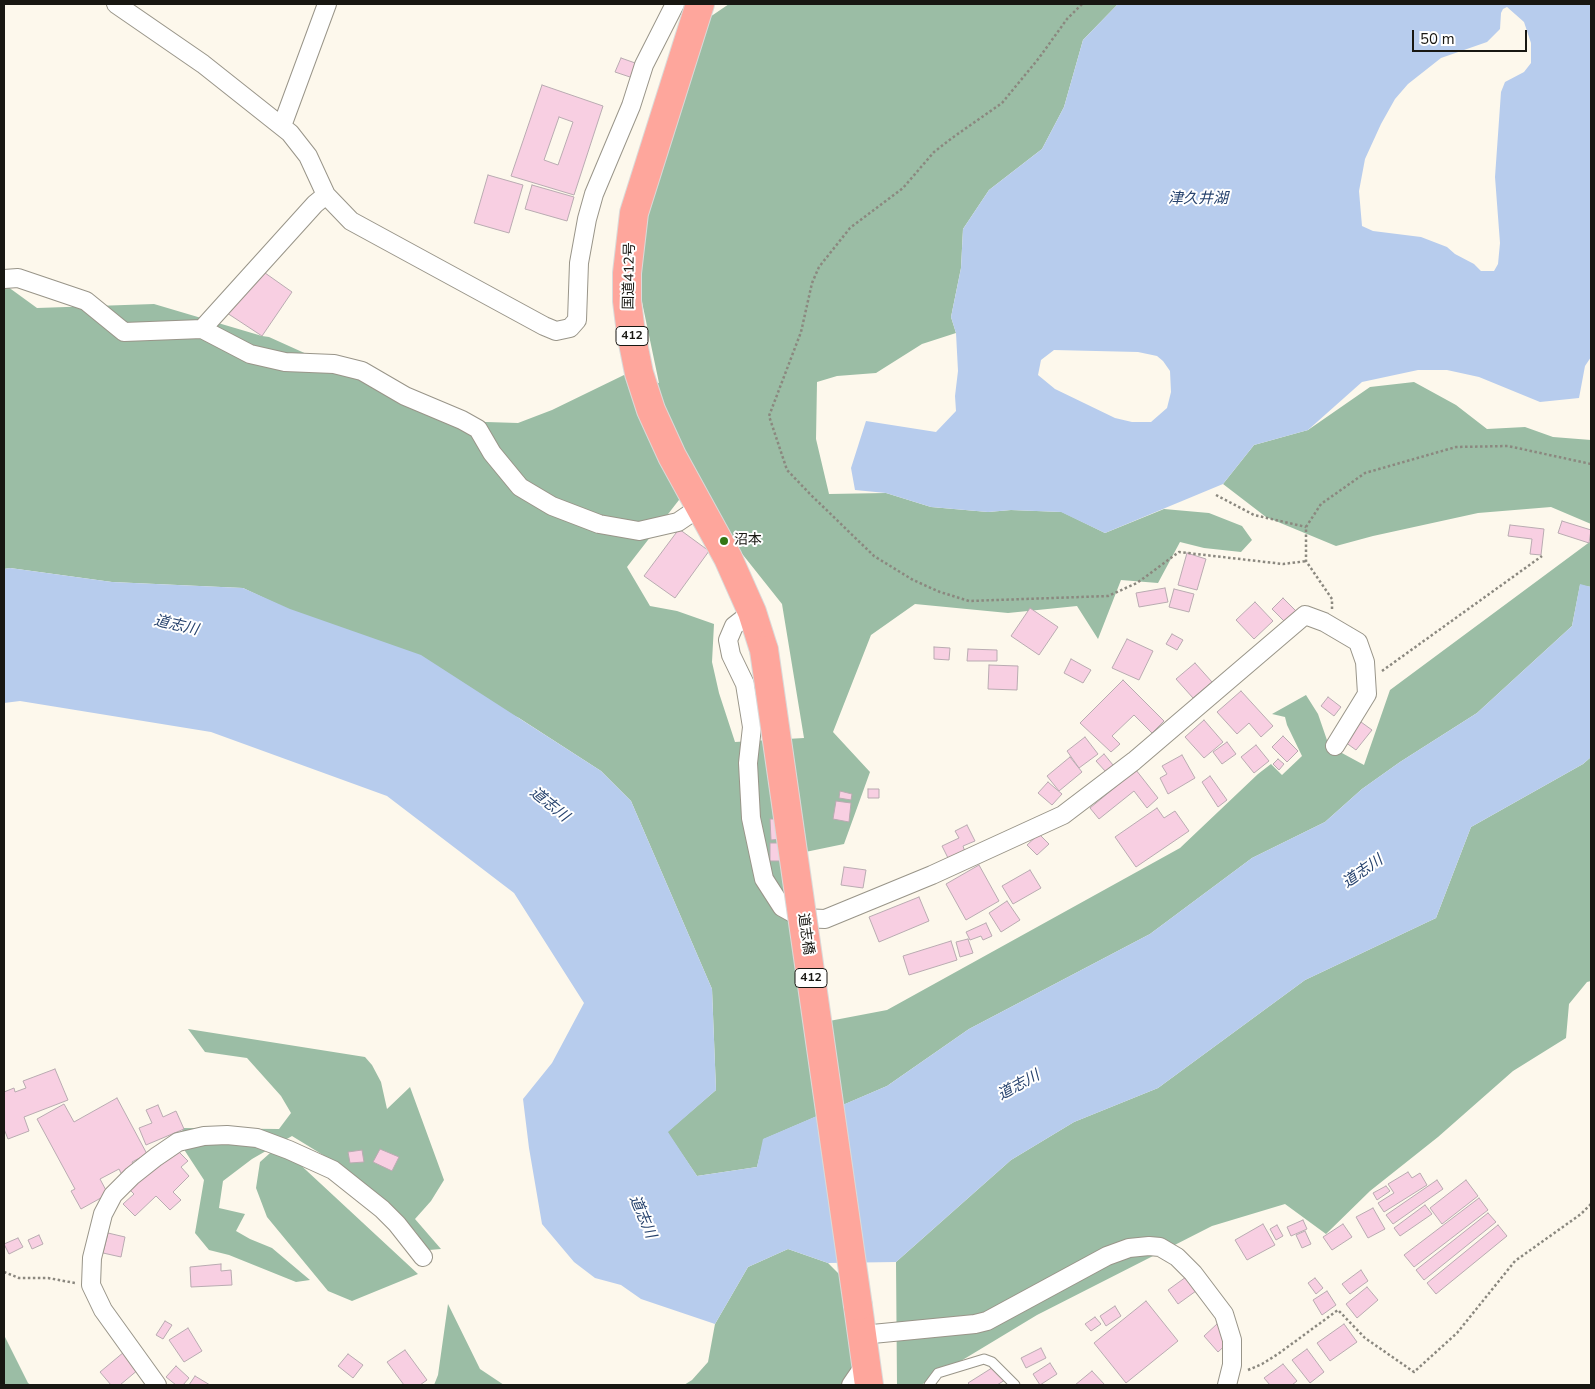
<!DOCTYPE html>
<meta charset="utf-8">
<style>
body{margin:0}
#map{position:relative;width:1595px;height:1389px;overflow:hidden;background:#fdf8ec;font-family:"Nunito Sans",sans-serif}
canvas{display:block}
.frame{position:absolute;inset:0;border:5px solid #181712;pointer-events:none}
.scale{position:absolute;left:1412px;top:30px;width:115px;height:22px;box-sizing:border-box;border:2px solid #181712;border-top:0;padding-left:6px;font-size:15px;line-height:18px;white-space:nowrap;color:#181712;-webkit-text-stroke:4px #fff;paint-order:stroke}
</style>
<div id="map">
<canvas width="1595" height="1389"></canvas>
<div class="frame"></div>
<div class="scale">50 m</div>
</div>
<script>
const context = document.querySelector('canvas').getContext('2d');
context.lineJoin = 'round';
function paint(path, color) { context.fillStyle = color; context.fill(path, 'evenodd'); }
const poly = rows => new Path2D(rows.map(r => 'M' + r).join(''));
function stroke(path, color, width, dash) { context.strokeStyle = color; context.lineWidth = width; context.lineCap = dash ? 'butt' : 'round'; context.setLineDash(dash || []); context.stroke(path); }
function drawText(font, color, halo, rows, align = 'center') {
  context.font = font + ' "Nunito Sans","Noto Sans JP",sans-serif'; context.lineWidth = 4; context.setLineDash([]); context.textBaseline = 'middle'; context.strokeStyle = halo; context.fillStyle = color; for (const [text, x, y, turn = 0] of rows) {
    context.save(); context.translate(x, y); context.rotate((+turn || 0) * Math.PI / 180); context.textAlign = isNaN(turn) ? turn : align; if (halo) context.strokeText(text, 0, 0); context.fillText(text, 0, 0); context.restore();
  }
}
paint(poly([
 [729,4,1118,4,1083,40,1064,107,1042,149,989,190,963,229,961,268,951,317,956,333,922,344,876,373,837,376,817,382,816,439,829,494,886,493,931,507,988,512,1011,510,1062,512,1105,533,1164,509,1209,513,1242,526,1252,540,1241,552,1204,548,1180,542,1158,583,1121,580,1098,639,1077,606,1008,613,915,604,871,635,833,732,870,772,844,844,786,856,824,1022,887,1010,1180,848,1258,774,1271,764,1282,775,1302,756,1287,725,1285,717,1272,714,1306,695,1318,714,1329,746,1364,765,1390,690,1591,541,1591,587,1580,585,1572,626,1477,713,1400,762,1362,789,1325,822,1252,858,1150,934,969,1029,887,1086,764,1139,757,1167,697,1176,667,1132,716,1090,712,989,631,801,601,771,519,718,243,588,112,582,10,568,4,569,4,284,37,308,154,304,262,336,269,337,455,421,518,423,552,410,624,375,659,383,638,283,638,226,685,34],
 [689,487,782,604,804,738,735,742,719,693,712,662,714,624,677,611,650,606,627,567],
 [1414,382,1456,405,1487,429,1525,427,1553,437,1591,440,1591,524,1551,507,1478,513,1373,536,1336,546,1266,517,1223,484,1254,445,1308,430,1370,387],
 [1591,757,1591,981,1587,982,1569,1004,1566,1038,1513,1071,1438,1137,1370,1191,1326,1234,1285,1204,1212,1226,1037,1315,921,1385,897,1385,896,1262,1011,1160,1074,1122,1158,1088,1305,980,1436,918,1471,827,1583,764],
 [188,1029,365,1057,372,1065,381,1082,387,1109,410,1087,444,1180,431,1201,415,1219,441,1249,429,1250,415,1231,368,1189,323,1155,292,1136,252,1159,223,1181,219,1208,245,1214,236,1231,250,1239,272,1248,310,1280,296,1282,229,1255,209,1250,195,1233,204,1180,185,1151,182,1128,279,1129,291,1113,281,1096,247,1058,205,1052],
 [279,1145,418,1274,352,1301,328,1291,267,1217,256,1188,260,1162],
 [788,1249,828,1263,850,1285,860,1385,684,1385,692,1380,708,1362,715,1324,748,1267],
 [448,1304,480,1369,504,1385,434,1385,438,1375],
 [4,1335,28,1383,31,1385,4,1385]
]), '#9bbda5');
paint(poly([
 [1118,4,1591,4,1591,357,1585,366,1579,398,1540,402,1479,377,1447,370,1418,370,1362,382,1308,430,1254,445,1223,484,1105,533,1061,512,1011,510,988,512,931,507,886,493,855,490,851,468,866,421,936,432,956,411,955,396,958,371,956,333,951,317,961,268,963,229,989,190,1042,149,1064,107,1083,40],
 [1507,7,1524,22,1531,43,1531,63,1524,72,1505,82,1501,92,1495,177,1500,243,1498,264,1494,271,1481,271,1474,264,1455,254,1447,247,1421,237,1373,231,1362,226,1359,191,1365,159,1381,124,1395,99,1408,84,1441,58,1487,42,1500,29,1501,13,1503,9],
 [1054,350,1138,352,1157,356,1163,361,1170,371,1171,392,1167,408,1151,422,1132,422,1115,418,1055,389,1038,375,1041,360],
 [10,568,112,582,243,588,290,609,421,655,601,771,631,801,712,989,716,1090,668,1132,697,1176,757,1167,763,1139,887,1086,969,1029,1150,934,1252,858,1325,822,1362,789,1400,762,1477,713,1572,626,1580,584,1591,587,1591,757,1583,764,1471,827,1436,918,1305,980,1158,1088,1074,1122,1011,1160,896,1262,828,1263,788,1249,748,1267,715,1324,641,1299,621,1285,595,1278,574,1262,542,1224,529,1148,523,1099,552,1063,584,1003,514,893,387,796,211,732,20,701,4,703,4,569]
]), '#b7cced');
const building = poly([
 [621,58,638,64,633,78,615,72,621,58],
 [542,85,603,106,574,195,511,176,542,85],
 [559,117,573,122,558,165,544,160,559,117],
 [488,175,523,185,509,233,474,223,488,175],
 [532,185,574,197,567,221,525,209,532,185],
 [258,268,292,292,262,336,227,313,258,268],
 [1562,521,1591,530,1589,543,1558,533,1562,521],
 [1510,525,1544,529,1541,555,1530,554,1532,539,1508,536,1510,525],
 [679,529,709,551,675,598,644,576,679,529],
 [1187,553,1206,559,1197,590,1178,585,1187,553],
 [1165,588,1168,602,1139,607,1136,593,1165,588],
 [1174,589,1194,594,1189,612,1169,607,1174,589],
 [1283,598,1297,612,1286,623,1272,609,1283,598],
 [1255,602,1273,621,1254,639,1236,620,1255,602],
 [1030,608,1058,627,1039,655,1011,636,1030,608],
 [1172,634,1183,640,1177,650,1166,644,1172,634],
 [1127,639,1153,651,1139,680,1112,668,1127,639],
 [934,647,950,648,949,660,934,659,934,647],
 [968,649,997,650,997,661,967,661,968,649],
 [1071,659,1091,670,1083,683,1064,673,1071,659],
 [1195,663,1212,682,1193,698,1176,679,1195,663],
 [989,665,1018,666,1017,690,988,689,989,665],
 [1123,680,1164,721,1152,733,1134,715,1112,736,1120,744,1111,752,1080,723,1123,680],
 [1241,691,1273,726,1261,737,1249,723,1237,734,1217,712,1241,691],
 [1328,697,1341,707,1334,716,1321,706,1328,697],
 [1204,720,1223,742,1204,758,1185,737,1204,720],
 [1361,722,1372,730,1356,750,1345,742,1361,722],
 [1283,736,1298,751,1287,762,1272,747,1283,736],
 [1085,737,1098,754,1079,768,1067,751,1085,737],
 [1227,742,1236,754,1222,764,1213,752,1227,742],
 [1256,745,1269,761,1254,773,1241,757,1256,745],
 [1104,754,1113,765,1106,772,1096,761,1104,754],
 [1182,755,1195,778,1168,794,1160,778,1167,774,1162,766,1182,755],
 [1070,757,1082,772,1059,791,1047,776,1070,757],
 [1278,759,1284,764,1279,770,1273,764,1278,759],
 [1136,770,1158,798,1147,808,1134,791,1099,819,1090,808,1136,770],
 [1210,776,1227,800,1218,807,1202,782,1210,776],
 [1048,782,1062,794,1052,805,1038,793,1048,782],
 [868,789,879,789,879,798,868,798,868,789],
 [840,791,852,794,851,800,839,798,840,791],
 [836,801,851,803,849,822,833,819,836,801],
 [1157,808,1164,818,1175,811,1189,831,1136,867,1115,837,1157,808],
 [770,819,782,819,783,839,771,840,770,819],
 [967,825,975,841,963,846,965,852,949,860,942,846,959,838,955,831,967,825],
 [1039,834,1049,844,1037,855,1027,845,1039,834],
 [770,843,785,843,781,861,770,861,770,843],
 [979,865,999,901,966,920,946,884,979,865],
 [844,867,866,870,863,888,841,885,844,867],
 [1030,870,1041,888,1013,904,1002,886,1030,870],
 [919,897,929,921,879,942,869,917,919,897],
 [1007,901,1020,920,1001,932,989,913,1007,901],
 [986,923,992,936,983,940,981,936,970,940,966,932,986,923],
 [968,939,973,953,960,957,956,942,968,939],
 [951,941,957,960,909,975,903,956,951,941],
 [55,1069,68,1100,24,1117,29,1131,8,1139,4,1129,4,1092,14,1088,15,1092,26,1088,23,1081,55,1069],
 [117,1098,147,1154,132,1162,136,1170,123,1177,119,1169,100,1179,108,1194,81,1209,71,1191,75,1189,37,1119,64,1104,74,1122,117,1098],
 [158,1105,163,1117,176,1111,184,1129,146,1145,139,1128,152,1123,146,1110,158,1105],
 [173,1146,188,1161,181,1167,189,1176,173,1192,181,1200,170,1210,156,1196,135,1216,123,1204,134,1194,129,1189,173,1146],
 [380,1149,399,1157,392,1171,373,1162,380,1149],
 [362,1150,364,1162,350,1163,348,1152,362,1150],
 [1408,1172,1412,1178,1420,1173,1427,1185,1384,1212,1378,1203,1394,1193,1388,1184,1408,1172],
 [1437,1180,1443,1189,1393,1224,1386,1215,1437,1180],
 [1466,1180,1478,1196,1442,1224,1430,1208,1466,1180],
 [1386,1186,1390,1191,1377,1200,1373,1193,1386,1186],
 [1479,1198,1488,1210,1414,1267,1404,1255,1479,1198],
 [1425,1205,1432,1214,1400,1236,1394,1228,1425,1205],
 [1373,1208,1385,1229,1368,1238,1356,1217,1373,1208],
 [1488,1213,1496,1222,1424,1280,1416,1270,1488,1213],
 [1303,1220,1307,1229,1291,1236,1287,1227,1303,1220],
 [1263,1224,1275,1245,1247,1260,1235,1240,1263,1224],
 [1343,1224,1352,1237,1332,1250,1323,1237,1343,1224],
 [1277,1225,1283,1236,1276,1240,1270,1229,1277,1225],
 [1498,1225,1507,1236,1436,1294,1427,1283,1498,1225],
 [1305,1231,1311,1244,1302,1248,1296,1235,1305,1231],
 [108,1233,125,1237,121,1257,103,1253,108,1233],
 [39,1235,43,1244,32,1249,28,1240,39,1235],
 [18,1238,23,1247,9,1254,4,1244,18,1238],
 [221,1264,221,1271,231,1270,232,1285,191,1287,190,1267,221,1264],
 [1361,1270,1368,1281,1350,1294,1342,1284,1361,1270],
 [1186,1277,1196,1291,1178,1304,1168,1290,1186,1277],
 [1315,1278,1323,1288,1316,1294,1308,1283,1315,1278],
 [1367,1287,1378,1300,1357,1318,1346,1304,1367,1287],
 [1327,1291,1336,1305,1322,1315,1313,1300,1327,1291],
 [1146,1301,1178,1341,1126,1383,1094,1343,1146,1301],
 [1115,1306,1121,1316,1106,1326,1100,1316,1115,1306],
 [1095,1317,1101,1324,1091,1331,1085,1324,1095,1317],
 [165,1321,172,1325,163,1339,156,1335,165,1321],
 [1217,1324,1231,1340,1218,1352,1204,1336,1217,1324],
 [1344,1324,1357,1342,1330,1361,1317,1343,1344,1324],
 [188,1328,202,1351,184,1362,169,1340,188,1328],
 [1041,1348,1046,1358,1026,1368,1021,1358,1041,1348],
 [1307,1349,1324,1372,1310,1383,1292,1360,1307,1349],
 [405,1350,427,1380,420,1385,404,1385,387,1362,405,1350],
 [124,1352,139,1369,120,1385,111,1385,100,1372,124,1352],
 [348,1354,363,1365,353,1378,338,1366,348,1354],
 [1050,1363,1057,1374,1040,1385,1033,1374,1050,1363],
 [1283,1364,1297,1381,1292,1385,1270,1385,1264,1378,1283,1364],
 [176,1366,189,1378,183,1385,176,1385,166,1377,176,1366],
 [995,1366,1005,1380,997,1385,970,1385,968,1383,995,1366],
 [1092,1371,1105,1385,1075,1385,1092,1371],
 [195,1376,210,1385,189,1385,195,1376]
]);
paint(building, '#f8cfe2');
stroke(building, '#b9abb1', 1);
const service = poly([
 [929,1385,938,1373,984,1359,992,1362,1015,1385]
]);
const minor = poly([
 [116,4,203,64,290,133,308,156,326,195,351,221,498,301,544,326,556,331,570,328,577,320,579,263,587,219,594,194,631,106,644,65,675,4],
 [282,126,327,4],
 [4,279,18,278,86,301,124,332,202,329,250,354,285,362,334,364,362,371,405,396,462,420,478,429,492,453,520,487,552,506,599,524,639,531,678,522,700,507],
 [202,329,315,204,326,195],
 [752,612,734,626,728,640,731,655,745,684,752,727,748,763,751,818,764,879,782,907,802,918,825,919,932,875,1063,815,1134,761,1305,615,1324,622,1358,642,1365,662,1367,694,1335,746],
 [862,1335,975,1324,987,1321,1107,1256,1129,1248,1149,1246,1160,1247,1177,1257,1193,1273,1224,1314,1232,1340,1232,1365,1227,1385],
 [157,1385,103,1310,91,1285,92,1258,103,1214,113,1195,132,1176,156,1157,178,1142,204,1136,227,1135,257,1138,289,1150,333,1170,382,1209,397,1224,423,1257],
 [851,1385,866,1363]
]);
const trunk = poly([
 [700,4,634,213,627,273,627,301,631,333,639,373,651,410,672,456,728,558,752,612,764,650],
 [858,1306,869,1385]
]);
stroke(service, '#999589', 11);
stroke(minor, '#999589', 20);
stroke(trunk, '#dadad9', 30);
stroke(poly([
 [1082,4,1067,19,1039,58,1002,103,952,138,934,152,903,188,850,228,819,267,812,283,801,332,769,416,787,470,811,495,874,556,913,580,940,592,969,601,1108,596,1137,583,1179,552,1283,564,1307,561],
 [1216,495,1254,515,1306,527],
 [1332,609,1332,599,1306,561,1306,527,1321,504,1365,473,1456,447,1508,446,1591,464],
 [1382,671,1542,556],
 [4,1272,19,1278,48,1278,75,1283],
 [1248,1370,1262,1364,1278,1354,1338,1310,1365,1338,1414,1372,1457,1333,1515,1261,1581,1214,1591,1204]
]), '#8b887f', 2.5, [2.5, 2.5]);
stroke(service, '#fff', 9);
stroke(minor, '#fff', 18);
stroke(trunk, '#fea69c', 28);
const trunkBridge = poly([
 [764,650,858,1306]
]);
stroke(trunkBridge, '#dadad9', 30, []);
stroke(trunkBridge, '#fea69c', 28);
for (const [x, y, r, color] of [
 [724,541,5,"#337614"]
]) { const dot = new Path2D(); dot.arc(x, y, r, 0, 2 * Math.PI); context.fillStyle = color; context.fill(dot); stroke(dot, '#fff', 2); }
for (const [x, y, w] of [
 [632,336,32],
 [811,978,32]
]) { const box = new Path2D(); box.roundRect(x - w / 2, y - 9.5, w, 19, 4); context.fillStyle = '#fff'; context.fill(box); stroke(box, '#181712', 1); }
drawText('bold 12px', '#181712', null, [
 ["412",632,336],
 ["412",811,978]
]);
drawText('14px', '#181712', '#fff', [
 ["国道412号",630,276,-89],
 ["道志橋",805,934,82]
]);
drawText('14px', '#181712', '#fff', [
 ["沼本",734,541]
], 'left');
drawText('italic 15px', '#27436e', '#fff', [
 ["津久井湖",1198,199],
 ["道志川",176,626,13],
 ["道志川",549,805,39],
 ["道志川",1363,872,-35],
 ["道志川",1019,1086,-29],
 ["道志川",642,1217,67]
]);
</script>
